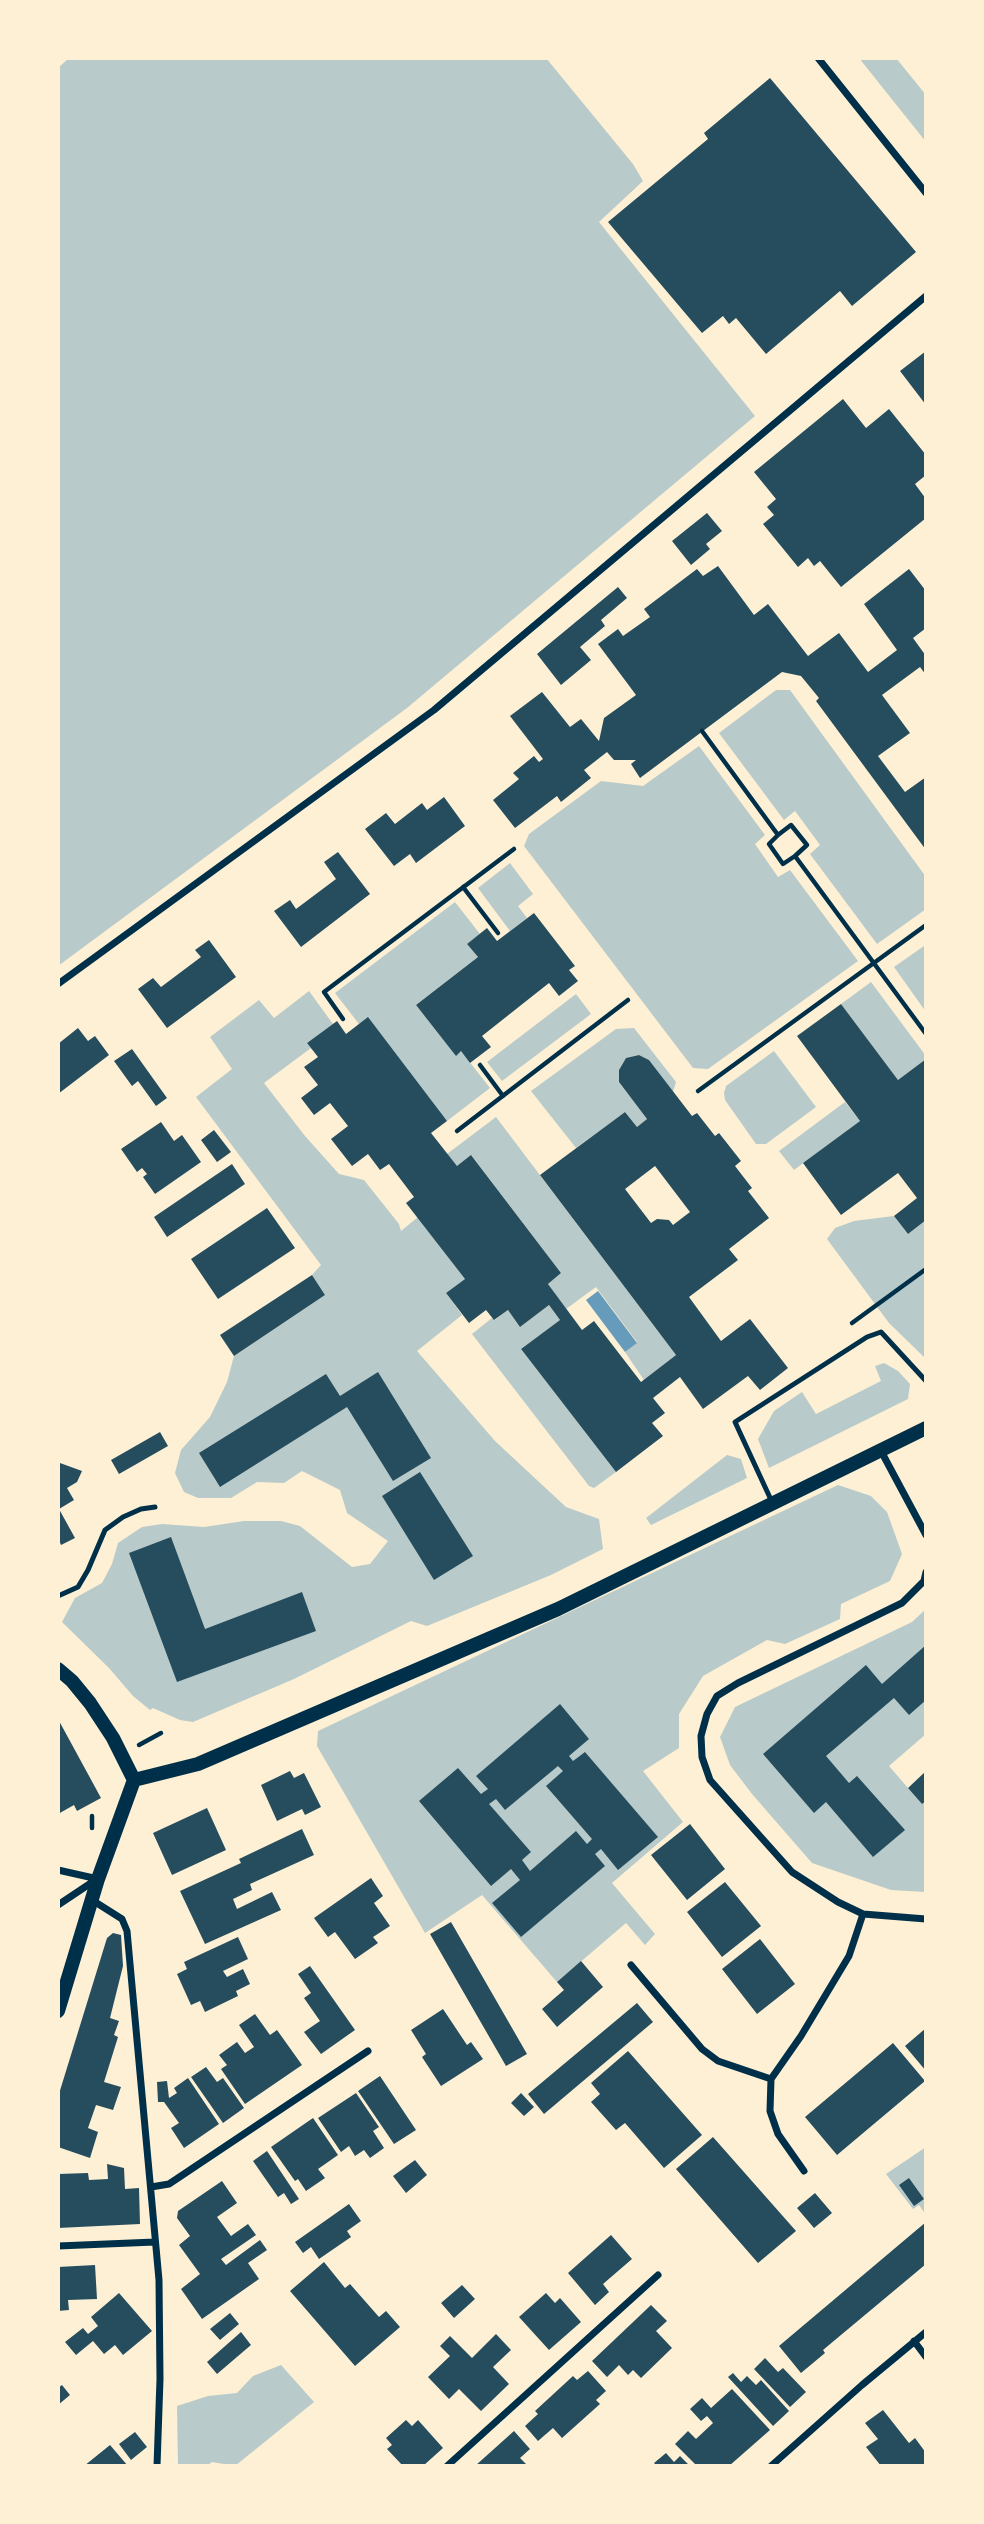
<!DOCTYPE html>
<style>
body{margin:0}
#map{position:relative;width:984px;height:2524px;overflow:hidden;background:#fdf0d5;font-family:Ubuntu,sans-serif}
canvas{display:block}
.frame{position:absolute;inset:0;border:60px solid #fdf0d5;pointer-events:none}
</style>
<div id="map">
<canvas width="984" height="2524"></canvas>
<div class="frame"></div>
</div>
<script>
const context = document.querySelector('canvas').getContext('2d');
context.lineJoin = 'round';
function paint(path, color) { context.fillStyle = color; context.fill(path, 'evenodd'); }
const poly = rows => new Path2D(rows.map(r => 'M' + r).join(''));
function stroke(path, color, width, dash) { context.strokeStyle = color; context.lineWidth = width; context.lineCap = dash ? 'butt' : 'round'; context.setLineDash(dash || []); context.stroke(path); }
paint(poly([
 [69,58,546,58,633,164,643,181,599,222,755,416,407,708,58,966,58,68],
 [859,58,896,58,926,95,926,142],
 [776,690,790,690,926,877,926,909,877,944,810,854,820,845,795,811,784,820,719,733],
 [699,746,765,835,755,844,778,877,790,870,858,961,708,1069,693,1068,524,846,529,834,601,781,643,786],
 [510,863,533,894,518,906,527,918,510,931,478,888],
 [455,902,480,934,467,944,478,957,416,1005,456,1055,461,1051,490,1088,447,1121,359,1024,335,993],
 [924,946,926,949,926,1012,894,967],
 [871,982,926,1056,926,1059,898,1080,841,1004],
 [309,991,333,1024,307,1043,311,1048,264,1083,305,1136,339,1174,364,1180,399,1224,401,1231,418,1217,465,1279,446,1293,462,1315,417,1351,495,1441,566,1507,599,1519,603,1549,551,1575,427,1626,411,1621,294,1679,193,1722,180,1720,153,1708,150,1710,133,1696,109,1668,62,1622,75,1598,102,1583,112,1564,118,1543,142,1527,162,1524,204,1527,244,1521,281,1521,300,1526,352,1567,370,1564,388,1541,347,1513,340,1490,302,1471,284,1483,257,1482,231,1498,198,1498,184,1492,175,1473,181,1450,210,1417,227,1382,234,1356,325,1295,312,1275,321,1265,196,1097,232,1069,210,1037,259,1000,274,1018],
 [576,994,591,1014,502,1081,487,1062],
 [634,1028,676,1082,673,1092,649,1060,639,1055,626,1058,619,1070,619,1082,647,1119,637,1127,625,1112,576,1148,531,1091,616,1029],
 [774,1051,816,1107,766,1144,756,1144,725,1100,724,1093,726,1086],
 [845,1102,860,1121,794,1170,779,1151],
 [496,1117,676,1355,644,1380,625,1352,637,1342,596,1287,566,1309,548,1284,561,1273,472,1156,457,1166,447,1154],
 [894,1216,908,1234,926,1220,926,1359,889,1323,827,1239,835,1228,854,1221],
 [549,1305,560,1320,521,1349,616,1472,594,1488,589,1486,472,1334,492,1318,495,1320,508,1310,521,1326],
 [884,1363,898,1371,910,1384,908,1399,769,1468,758,1439,774,1411,802,1392,816,1414,881,1381,875,1366],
 [727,1455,741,1459,747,1478,651,1525,646,1518],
 [838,1485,871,1496,887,1512,902,1554,890,1581,841,1604,840,1619,785,1644,767,1640,703,1676,679,1714,679,1748,643,1771,683,1822,612,1883,655,1934,645,1945,626,1923,557,1982,482,1895,425,1933,317,1746,318,1731],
 [926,1609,926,1734,889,1766,922,1804,926,1801,926,1892,891,1890,812,1863,752,1794,730,1765,720,1737,735,1707,912,1622],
 [926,2147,926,2215,919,2205,913,2209,886,2174],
 [281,2365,314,2402,235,2466,212,2462,207,2466,178,2466,177,2406,208,2396,237,2393,253,2376]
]), '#b9caca');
paint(poly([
 [598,1291,637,1343,625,1352,586,1300]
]), '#669bbc');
paint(poly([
 [770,78,916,252,852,306,840,291,766,354,736,318,729,324,723,316,702,333,608,222,708,139,704,133],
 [926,351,926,405,900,371],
 [843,399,866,428,889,409,926,455,926,475,915,484,926,499,926,518,841,587,820,561,814,566,808,558,798,567,763,524,774,515,767,507,776,499,754,472],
 [707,513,722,531,706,544,710,549,691,565,672,541],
 [718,566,754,615,768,604,808,656,839,633,868,672,897,650,864,604,909,569,926,591,926,628,913,638,926,656,926,675,920,667,882,695,910,733,878,756,905,792,926,777,926,850,816,701,819,698,801,676,782,672,640,778,631,764,636,760,614,760,607,752,584,770,591,778,561,802,557,796,515,828,493,800,519,779,513,773,534,756,539,762,543,759,510,716,542,692,570,727,581,719,599,741,604,718,636,695,598,644,618,629,623,636,650,617,644,609,697,569,703,576],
 [618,587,627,598,601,620,605,626,580,647,591,660,561,685,537,654],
 [444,797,465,826,416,863,410,854,394,866,365,829,386,813,395,824,422,803,427,810],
 [338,852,370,894,301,947,274,911,290,900,296,909,336,879,324,862],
 [534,913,575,966,569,970,578,981,559,996,549,983,482,1036,491,1047,470,1063,461,1051,456,1056,416,1005,478,957,467,944,487,928,497,941],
 [209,940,236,977,167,1028,138,989,153,978,161,987,201,957,195,950],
 [841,1004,898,1080,926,1059,926,1220,908,1234,894,1216,917,1198,898,1173,841,1215,803,1163,860,1121,797,1036],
 [368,1017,447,1121,431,1133,457,1166,471,1155,561,1273,548,1284,582,1330,594,1321,641,1382,676,1355,540,1175,625,1112,637,1127,647,1119,619,1082,619,1070,626,1058,639,1055,649,1060,692,1116,697,1113,715,1136,719,1133,741,1161,735,1166,752,1188,748,1191,769,1218,729,1249,738,1260,689,1297,721,1341,750,1319,788,1368,760,1390,748,1376,703,1409,680,1377,653,1398,665,1413,652,1423,663,1436,616,1472,521,1349,560,1320,549,1305,520,1327,508,1310,494,1320,486,1310,469,1323,446,1293,465,1279,406,1203,414,1197,389,1164,380,1170,368,1154,352,1166,331,1139,348,1126,330,1103,314,1115,301,1098,318,1085,304,1067,318,1057,307,1043,337,1021,346,1034],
 [655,1166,690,1212,673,1225,669,1220,657,1219,651,1223,625,1189],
 [78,1028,88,1041,95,1036,109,1055,58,1094,58,1044],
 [132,1049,167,1098,156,1106,138,1081,132,1086,114,1061],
 [161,1122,174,1141,182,1135,201,1162,155,1194,143,1177,147,1174,142,1168,137,1172,121,1149],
 [214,1130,231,1152,217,1162,201,1140],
 [232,1164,245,1184,167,1237,154,1217],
 [267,1208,295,1248,218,1299,191,1259],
 [312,1275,325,1295,234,1356,220,1335],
 [378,1372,431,1458,393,1481,347,1407,220,1487,199,1453,326,1374,340,1396],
 [160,1432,168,1446,119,1474,111,1460],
 [60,1463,82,1471,77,1482,67,1488,74,1500,59,1509,75,1538,61,1545,58,1538,58,1467],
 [420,1472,473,1556,434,1580,382,1496],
 [171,1537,205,1629,302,1592,316,1631,177,1682,129,1553],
 [926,1645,926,1700,909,1715,894,1698,826,1756,849,1783,857,1776,905,1830,873,1857,826,1802,814,1813,763,1754,866,1665,882,1684],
 [560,1704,589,1739,569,1756,573,1761,585,1752,658,1837,618,1870,601,1849,595,1854,605,1866,521,1937,492,1903,520,1880,511,1869,491,1886,419,1801,458,1768,481,1794,488,1789,476,1776],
 [558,1766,563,1771,546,1786,592,1839,587,1844,576,1831,530,1871,522,1860,531,1852,489,1804,496,1799,505,1810],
 [58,1719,101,1798,77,1811,74,1805,58,1814],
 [290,1771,294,1778,304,1773,321,1807,305,1815,302,1809,277,1821,261,1785],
 [926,1771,926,1801,922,1804,908,1788],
 [207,1808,226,1850,172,1875,153,1833],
 [690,1824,725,1869,687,1900,651,1855],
 [302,1829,314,1855,250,1884,252,1890,233,1899,237,1909,272,1892,281,1910,205,1944,180,1891,241,1863,239,1859],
 [371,1878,383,1896,374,1903,390,1926,373,1937,378,1943,355,1959,335,1932,328,1937,314,1918],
 [725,1882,761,1926,722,1957,687,1912],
 [451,1922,527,2054,506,2066,430,1934],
 [113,1933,121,1935,123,1966,110,2018,119,2021,114,2035,118,2037,104,2082,121,2087,113,2110,96,2105,88,2128,98,2132,90,2158,58,2147,58,2097,107,1938],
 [238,1937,248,1959,223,1971,227,1977,243,1969,250,1984,236,1991,238,1996,205,2012,200,2001,191,2005,177,1974,187,1969,184,1962],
 [760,1939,795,1984,757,2014,722,1969],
 [581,1961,603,1987,557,2027,542,2009,564,1990,557,1982],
 [310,1966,355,2030,321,2054,304,2032,320,2021,304,1998,311,1993,298,1974],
 [637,2003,653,2022,544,2114,528,2094],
 [443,2009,467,2045,471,2042,483,2059,441,2086,422,2057,426,2054,411,2030],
 [255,2014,270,2035,277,2030,302,2065,245,2104,221,2069,227,2065,219,2055,237,2042,245,2053,254,2047,239,2025],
 [926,2028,926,2071,905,2046],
 [893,2043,925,2081,837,2155,805,2117],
 [628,2051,702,2135,664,2168,625,2123,616,2130,591,2102,600,2094,591,2083],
 [206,2067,217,2082,223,2078,244,2108,223,2123,191,2077],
 [380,2076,416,2130,394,2144,358,2091],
 [188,2078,219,2124,184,2148,171,2128,179,2123,164,2102,158,2102,157,2082,167,2081,169,2098,177,2093,174,2088],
 [356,2093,379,2127,373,2131,384,2148,370,2158,364,2150,355,2156,349,2146,341,2152,318,2118],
 [521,2093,534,2107,524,2116,511,2103],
 [313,2118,338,2155,318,2169,325,2178,306,2191,298,2179,295,2181,271,2147],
 [713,2137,796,2231,758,2263,676,2169],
 [267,2151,299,2199,291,2204,284,2193,278,2197,253,2161],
 [415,2160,427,2175,406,2193,393,2176],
 [107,2164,124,2168,125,2189,139,2188,140,2224,58,2228,58,2174,88,2173,89,2180,108,2179],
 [909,2178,924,2199,914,2206,899,2185],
 [222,2181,237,2203,217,2217,231,2236,248,2224,256,2235,221,2259,226,2265,260,2240,267,2250,248,2263,259,2279,202,2319,181,2289,200,2274,179,2245,190,2236,177,2218,178,2211],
 [815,2193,832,2213,814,2228,797,2208],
 [349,2204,361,2221,347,2231,351,2237,319,2259,311,2247,303,2253,295,2242],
 [926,2222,926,2264,823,2350,825,2353,801,2373,779,2346],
 [611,2235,632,2259,603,2284,609,2292,595,2305,568,2273],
 [324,2262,345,2288,350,2284,379,2317,386,2311,400,2327,355,2366,290,2291],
 [95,2265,97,2299,68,2300,69,2310,58,2311,58,2267],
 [462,2285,475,2299,454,2318,441,2303],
 [119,2293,152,2331,123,2355,115,2345,104,2354,93,2341,76,2355,65,2342,83,2328,88,2334,98,2326,91,2317],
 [546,2293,555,2303,560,2298,581,2322,549,2350,519,2317],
 [651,2305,667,2321,656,2331,672,2348,641,2378,633,2370,628,2375,619,2365,607,2377,592,2361],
 [230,2313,239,2324,220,2340,210,2329],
 [241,2332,251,2345,217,2374,207,2362],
 [496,2334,511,2350,493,2367,509,2384,481,2411,459,2389,449,2399,428,2377,450,2356,440,2346,450,2336,472,2358],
 [765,2358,778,2372,783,2368,806,2392,790,2407,754,2369],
 [588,2371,606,2391,596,2400,600,2404,562,2438,553,2428,538,2441,525,2426,538,2414,535,2411,573,2376,577,2380],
 [733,2373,741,2382,747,2376,756,2385,761,2380,789,2411,773,2426,728,2377],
 [62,2385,70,2395,58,2405,58,2388],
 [732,2389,770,2430,729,2466,697,2466,675,2444,688,2431,696,2439,713,2423,707,2416,701,2421,690,2409,702,2398,711,2408],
 [883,2410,909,2443,915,2438,926,2453,926,2466,881,2466,866,2447,878,2439,865,2423],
 [406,2420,412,2426,418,2420,443,2448,423,2466,403,2466,387,2449,392,2445,386,2438],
 [514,2431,530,2449,520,2458,528,2466,475,2466],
 [135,2432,147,2447,131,2460,119,2444],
 [110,2445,128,2466,84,2466],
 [666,2453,674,2462,680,2456,690,2466,657,2466,654,2463]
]), '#264d5e');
stroke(poly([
 [702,731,778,835,769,844,783,864,795,856,926,1034],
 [778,835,791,825,807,845,795,856],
 [463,887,498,933],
 [343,1019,324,992,514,849],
 [480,1065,503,1096],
 [698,1091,926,925],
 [457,1131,628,1000],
 [852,1323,926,1269],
 [139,1745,161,1733],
 [92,1816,92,1828]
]), '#003049', 4.5);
stroke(poly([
 [772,1502,735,1422,867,1337,881,1332,926,1381],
 [58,1596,78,1587,88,1570,105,1530,123,1517,141,1509,155,1507]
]), '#003049', 5);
stroke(poly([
 [818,58,926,193],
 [58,984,434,710,926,296],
 [881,1451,926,1535],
 [926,1572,924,1581,902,1603,738,1683,717,1696,707,1714,701,1736,702,1757,710,1780,792,1872,838,1902,863,1914,926,1919],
 [58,1870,98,1879],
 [92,1900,122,1919,127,1931,159,2280,160,2379,157,2466],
 [58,1905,97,1879],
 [631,1965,702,2049,718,2061,771,2079,770,2111,778,2134,804,2171],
 [771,2079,801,2036,849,1956,863,1914],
 [151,2187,169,2184,368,2051],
 [58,2246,155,2242],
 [914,2341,926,2357],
 [447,2466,658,2275],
 [771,2466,862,2385,926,2332]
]), '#003049', 7);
stroke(poly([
 [58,1669,72,1681,90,1703,113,1738,134,1780],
 [134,1780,198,1764,558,1609,926,1428],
 [58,2011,98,1879,134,1780]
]), '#003049', 14);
</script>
